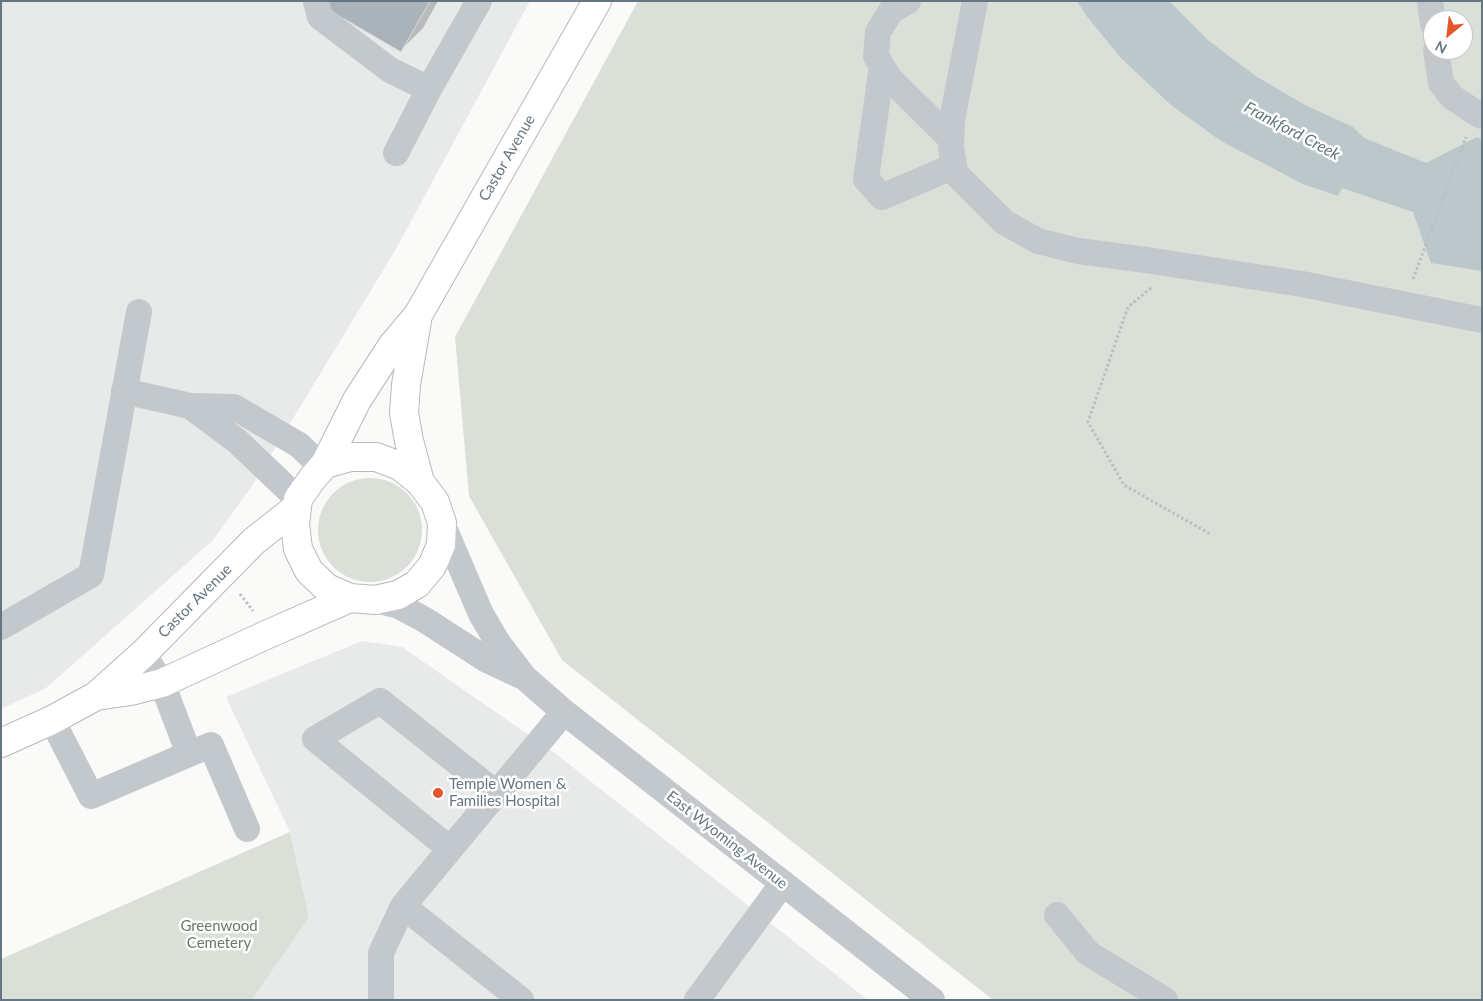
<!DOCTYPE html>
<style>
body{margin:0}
#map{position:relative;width:1483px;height:1001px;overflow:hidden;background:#fafaf8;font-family:Lato,sans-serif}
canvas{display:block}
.frame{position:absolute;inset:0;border:2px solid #657683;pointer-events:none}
.north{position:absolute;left:1423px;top:10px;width:50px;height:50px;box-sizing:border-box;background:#fff;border:1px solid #c1c8cd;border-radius:50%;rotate:209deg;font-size:14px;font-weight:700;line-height:20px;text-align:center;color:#657683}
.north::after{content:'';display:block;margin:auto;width:18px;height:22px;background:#e4572e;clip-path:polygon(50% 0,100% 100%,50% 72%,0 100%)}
</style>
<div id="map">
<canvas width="1483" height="1001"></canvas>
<div class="frame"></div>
<div class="north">N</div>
</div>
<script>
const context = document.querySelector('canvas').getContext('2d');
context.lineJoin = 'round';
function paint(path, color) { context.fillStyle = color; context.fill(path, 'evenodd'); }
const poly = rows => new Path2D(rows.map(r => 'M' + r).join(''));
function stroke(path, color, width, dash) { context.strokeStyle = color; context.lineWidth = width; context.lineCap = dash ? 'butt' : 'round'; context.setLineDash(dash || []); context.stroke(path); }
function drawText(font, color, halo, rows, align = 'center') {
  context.font = font + ' Lato,sans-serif'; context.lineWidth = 5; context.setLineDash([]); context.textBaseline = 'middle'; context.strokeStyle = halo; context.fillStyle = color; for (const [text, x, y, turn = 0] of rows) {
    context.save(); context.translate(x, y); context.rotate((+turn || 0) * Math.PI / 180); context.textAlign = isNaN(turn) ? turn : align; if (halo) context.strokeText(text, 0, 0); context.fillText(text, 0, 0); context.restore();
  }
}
paint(poly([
 [1,1,530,1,396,249,252,486,213,540,46,688,1,709],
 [362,641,402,647,556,754,868,1000,252,1000,309,917,290,832,226,697]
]), '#e8e9e9');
paint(poly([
 [638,1,1482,1,1482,1000,993,1000,562,660,469,496,455,337],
 [1433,20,1463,20,1463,50,1433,50],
 '318 530a52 52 0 1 1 104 0a52 52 0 1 1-104 0Z',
 [290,832,309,917,252,1000,1,1000,1,959]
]), '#dadfd7');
paint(poly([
 [1077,1,1169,1,1209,41,1257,77,1305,105,1353,127,1364,138,1426,163,1477,137,1482,140,1482,271,1431,263,1413,212,1342,188,1338,196,1303,184,1221,141,1171,105,1121,58,1085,14]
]), '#bbc7cb');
paint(poly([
 [324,1,438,1,423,28,401,50]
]), '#0003');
const building = poly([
 [323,1,430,1,401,52,324,7,323,1]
]);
paint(building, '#aab3b9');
stroke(building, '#dcdcda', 1);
const major = poly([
 [418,315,406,385,404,413,409,441,420,482],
 [350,457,376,457,400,466,420,482,435,502,442,523,441,545,432,566,417,584,398,595,375,600,350,598,327,588,309,571,298,549,295,524,298,499,312,479,325,464,350,457],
 [325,464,357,400,392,346,418,315,597,1],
 [96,696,131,691,162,683,266,635,350,598],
 [1,743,52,720,96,696,143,654,254,541,296,508]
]);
stroke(major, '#b5babe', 30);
stroke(poly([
 [1413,279,1466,137],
 [1151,288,1128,307,1088,422,1124,485,1210,534],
 [240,594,253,611]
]), '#bbbfc2', 3, [2.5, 2.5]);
stroke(poly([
 [316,1,320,17,390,70,429,89],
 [908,1,891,11,878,32,876,56,889,78,951,139],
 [975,1,952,120,951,147,955,173,1004,222,1038,241,1078,251,1146,260,1302,284,1482,320],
 [1430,1,1433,24],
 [1436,50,1441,83,1452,97,1479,115,1482,116],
 [882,66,866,179,882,197,954,166],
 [396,153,429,89,479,1],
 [124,391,190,406,234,407,299,445,322,467],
 [190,406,237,441,298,499],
 [442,523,481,614,498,643,524,677,564,712,932,1000],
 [375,600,399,606,425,620,487,660,521,676],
 [1,627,91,575,139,312],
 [143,654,162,683,189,754,211,745,247,829],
 [52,720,91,796,189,754],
 [450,849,315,739,380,701,497,794],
 [403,906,521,1000],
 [1057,915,1088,953,1165,1000],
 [381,1000,381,953,403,906,564,712],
 [697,1000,783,883]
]), '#c3c8cc', 26);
stroke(major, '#fff', 28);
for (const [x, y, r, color] of [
 [438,793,6,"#e4572e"]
]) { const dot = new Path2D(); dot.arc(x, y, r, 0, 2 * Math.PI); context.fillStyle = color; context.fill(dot); stroke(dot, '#fff', 2); }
drawText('15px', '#657683', '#fff', [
 ["Castor Avenue",507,158,-60],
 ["Castor Avenue",195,601,-45],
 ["East Wyoming Avenue",727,840,38]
]);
drawText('15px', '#657683', '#fff', [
 ["Temple Women &",449,784],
 ["Families Hospital",449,801]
], 'left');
drawText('15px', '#687a64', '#fff', [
 ["Greenwood",219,926],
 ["Cemetery",219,943]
]);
drawText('italic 16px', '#60757c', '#fff', [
 ["Frankford Creek",1292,131,28]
]);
</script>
